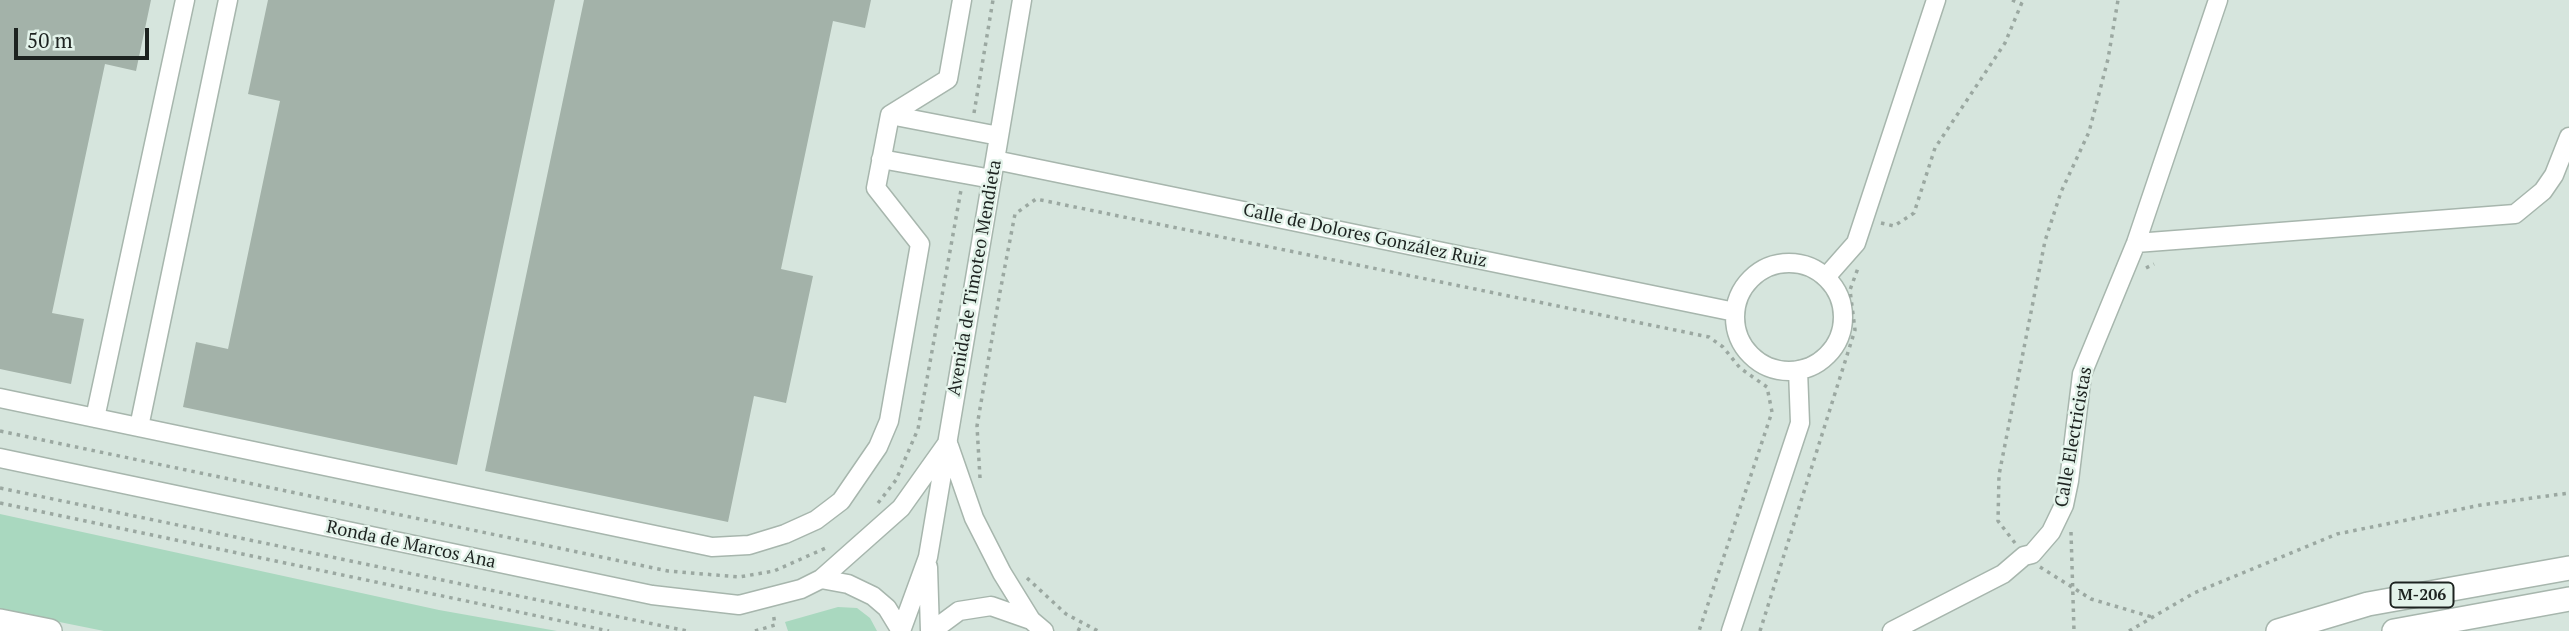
<!DOCTYPE html>
<meta charset="utf-8">
<style>
body{margin:0}
#map{position:relative;width:2569px;height:631px;overflow:hidden;background:#d6e5dd;font-family:"PT Serif",serif}
canvas{display:block}
.scale{position:absolute;left:14px;top:28px;width:135px;height:32px;box-sizing:border-box;border:4px solid #1d2320;border-top:0;padding-left:9px;font-size:21px;line-height:24px;white-space:nowrap;color:#1d2320;-webkit-text-stroke:5px #e3f3ea;paint-order:stroke}
</style>
<div id="map">
<canvas width="2569" height="631"></canvas>
<div class="scale">50 m</div>
</div>
<script>
const context = document.querySelector('canvas').getContext('2d');
context.lineJoin = 'round';
function paint(path, color) { context.fillStyle = color; context.fill(path, 'evenodd'); }
const poly = rows => new Path2D(rows.map(r => 'M' + r).join(''));
function stroke(path, color, width, dash) { context.strokeStyle = color; context.lineWidth = width; context.lineCap = dash ? 'butt' : 'round'; context.setLineDash(dash || []); context.stroke(path); }
function drawText(font, color, halo, rows, align = 'center') {
  context.font = font + ' "PT Serif",serif'; context.lineWidth = 5; context.setLineDash([]); context.textBaseline = 'middle'; context.strokeStyle = halo; context.fillStyle = color; for (const [text, x, y, turn = 0] of rows) {
    context.save(); context.translate(x, y); context.rotate((+turn || 0) * Math.PI / 180); context.textAlign = isNaN(turn) ? turn : align; if (halo) context.strokeText(text, 0, 0); context.fillText(text, 0, 0); context.restore();
  }
}
paint(poly([
 [0,514,439,610,557,631,104,631,0,610],
 [838,607,857,608,870,618,877,631,788,631,785,622]
]), '#a9d8bf');
paint(poly([
 [0,0,151,0,136,71,105,64,52,313,84,319,71,384,0,369],
 [268,0,555,0,457,465,183,407,196,342,228,349,280,101,248,94],
 [584,0,871,0,865,28,833,21,781,269,813,276,786,403,754,396,728,522,485,471]
]), '#a3b2a9');
const minor = poly([
 [890,115,999,136],
 [881,159,992,179],
 [995,160,1735,312],
 [2136,243,2515,214,2543,191,2554,175,2569,137],
 '1735 317a54 54 0 1 1 108 0a54 54 0 1 1-108 0Z',
 [1826,277,1856,243,1936,0],
 [0,398,712,547,749,545,785,534,816,520,841,501,878,447,889,421,920,244,876,188,890,115,948,79,962,0],
 [95,418,185,0],
 [139,427,228,0],
 [949,446,974,518,1002,573,1031,620,1044,631],
 [0,458,652,595,739,605,801,589,821,579,901,508,948,442],
 [928,567,930,631],
 [821,579,848,584,873,596,887,608,901,631],
 [901,631,928,557,1022,0],
 [932,631,959,611,991,606,1031,620],
 [1731,631,1800,423,1798,370],
 [1892,631,2003,574,2024,556,2032,554,2051,532,2064,505,2069,481,2082,374,2136,243,2218,0]
]);
const major = poly([
 [0,621,50,631],
 [2278,631,2368,604,2569,568],
 [2394,631,2569,599]
]);
stroke(minor, '#a7b6ad', 21);
stroke(major, '#a7b6ad', 26);
stroke(poly([
 [2012,0,2022,4],
 [974,113,993,0],
 [1881,223,1894,226,1914,213,1935,148,2005,43,2023,0],
 [2146,268,2154,264],
 [0,431,668,571,739,577,774,571,828,547],
 [980,478,977,426,1000,292,1015,214,1036,199,1709,337,1723,347,1740,368,1767,387,1772,412,1699,631],
 [0,488,687,631],
 [0,503,609,631],
 [878,503,896,480,918,429,961,190],
 [2071,532,2074,631],
 [2015,543,1998,521,1999,475,2045,241,2061,192,2089,132,2108,59,2118,0],
 [2040,567,2091,599,2152,617],
 [1027,578,1066,614,1098,631],
 [755,631,775,625,773,612],
 [1078,631,1082,624],
 [1760,631,1855,330,1850,290,1858,268],
 [2129,631,2194,593,2337,534,2481,505,2569,493]
]), '#9ba8a1', 3.5, [3.5, 5]);
stroke(minor, '#fff', 18);
stroke(major, '#fff', 23);
for (const [x, y, w] of [
 [2422,595,63]
]) { const box = new Path2D(); box.roundRect(x - w / 2, y - 12.5, w, 25, 5); context.fillStyle = '#e3f3ea'; context.fill(box); stroke(box, '#1d2320', 2); }
drawText('bold 16px', '#1d2320', null, [
 ["M-206",2422,595]
]);
drawText('18px', '#1d2320', '#e3f3ea', [
 ["Calle de Dolores González Ruiz",1365,236,12],
 ["Avenida de Timoteo Mendieta",975,278,-80],
 ["Calle Electricistas",2074,437,-80],
 ["Ronda de Marcos Ana",411,545,12]
]);
</script>
